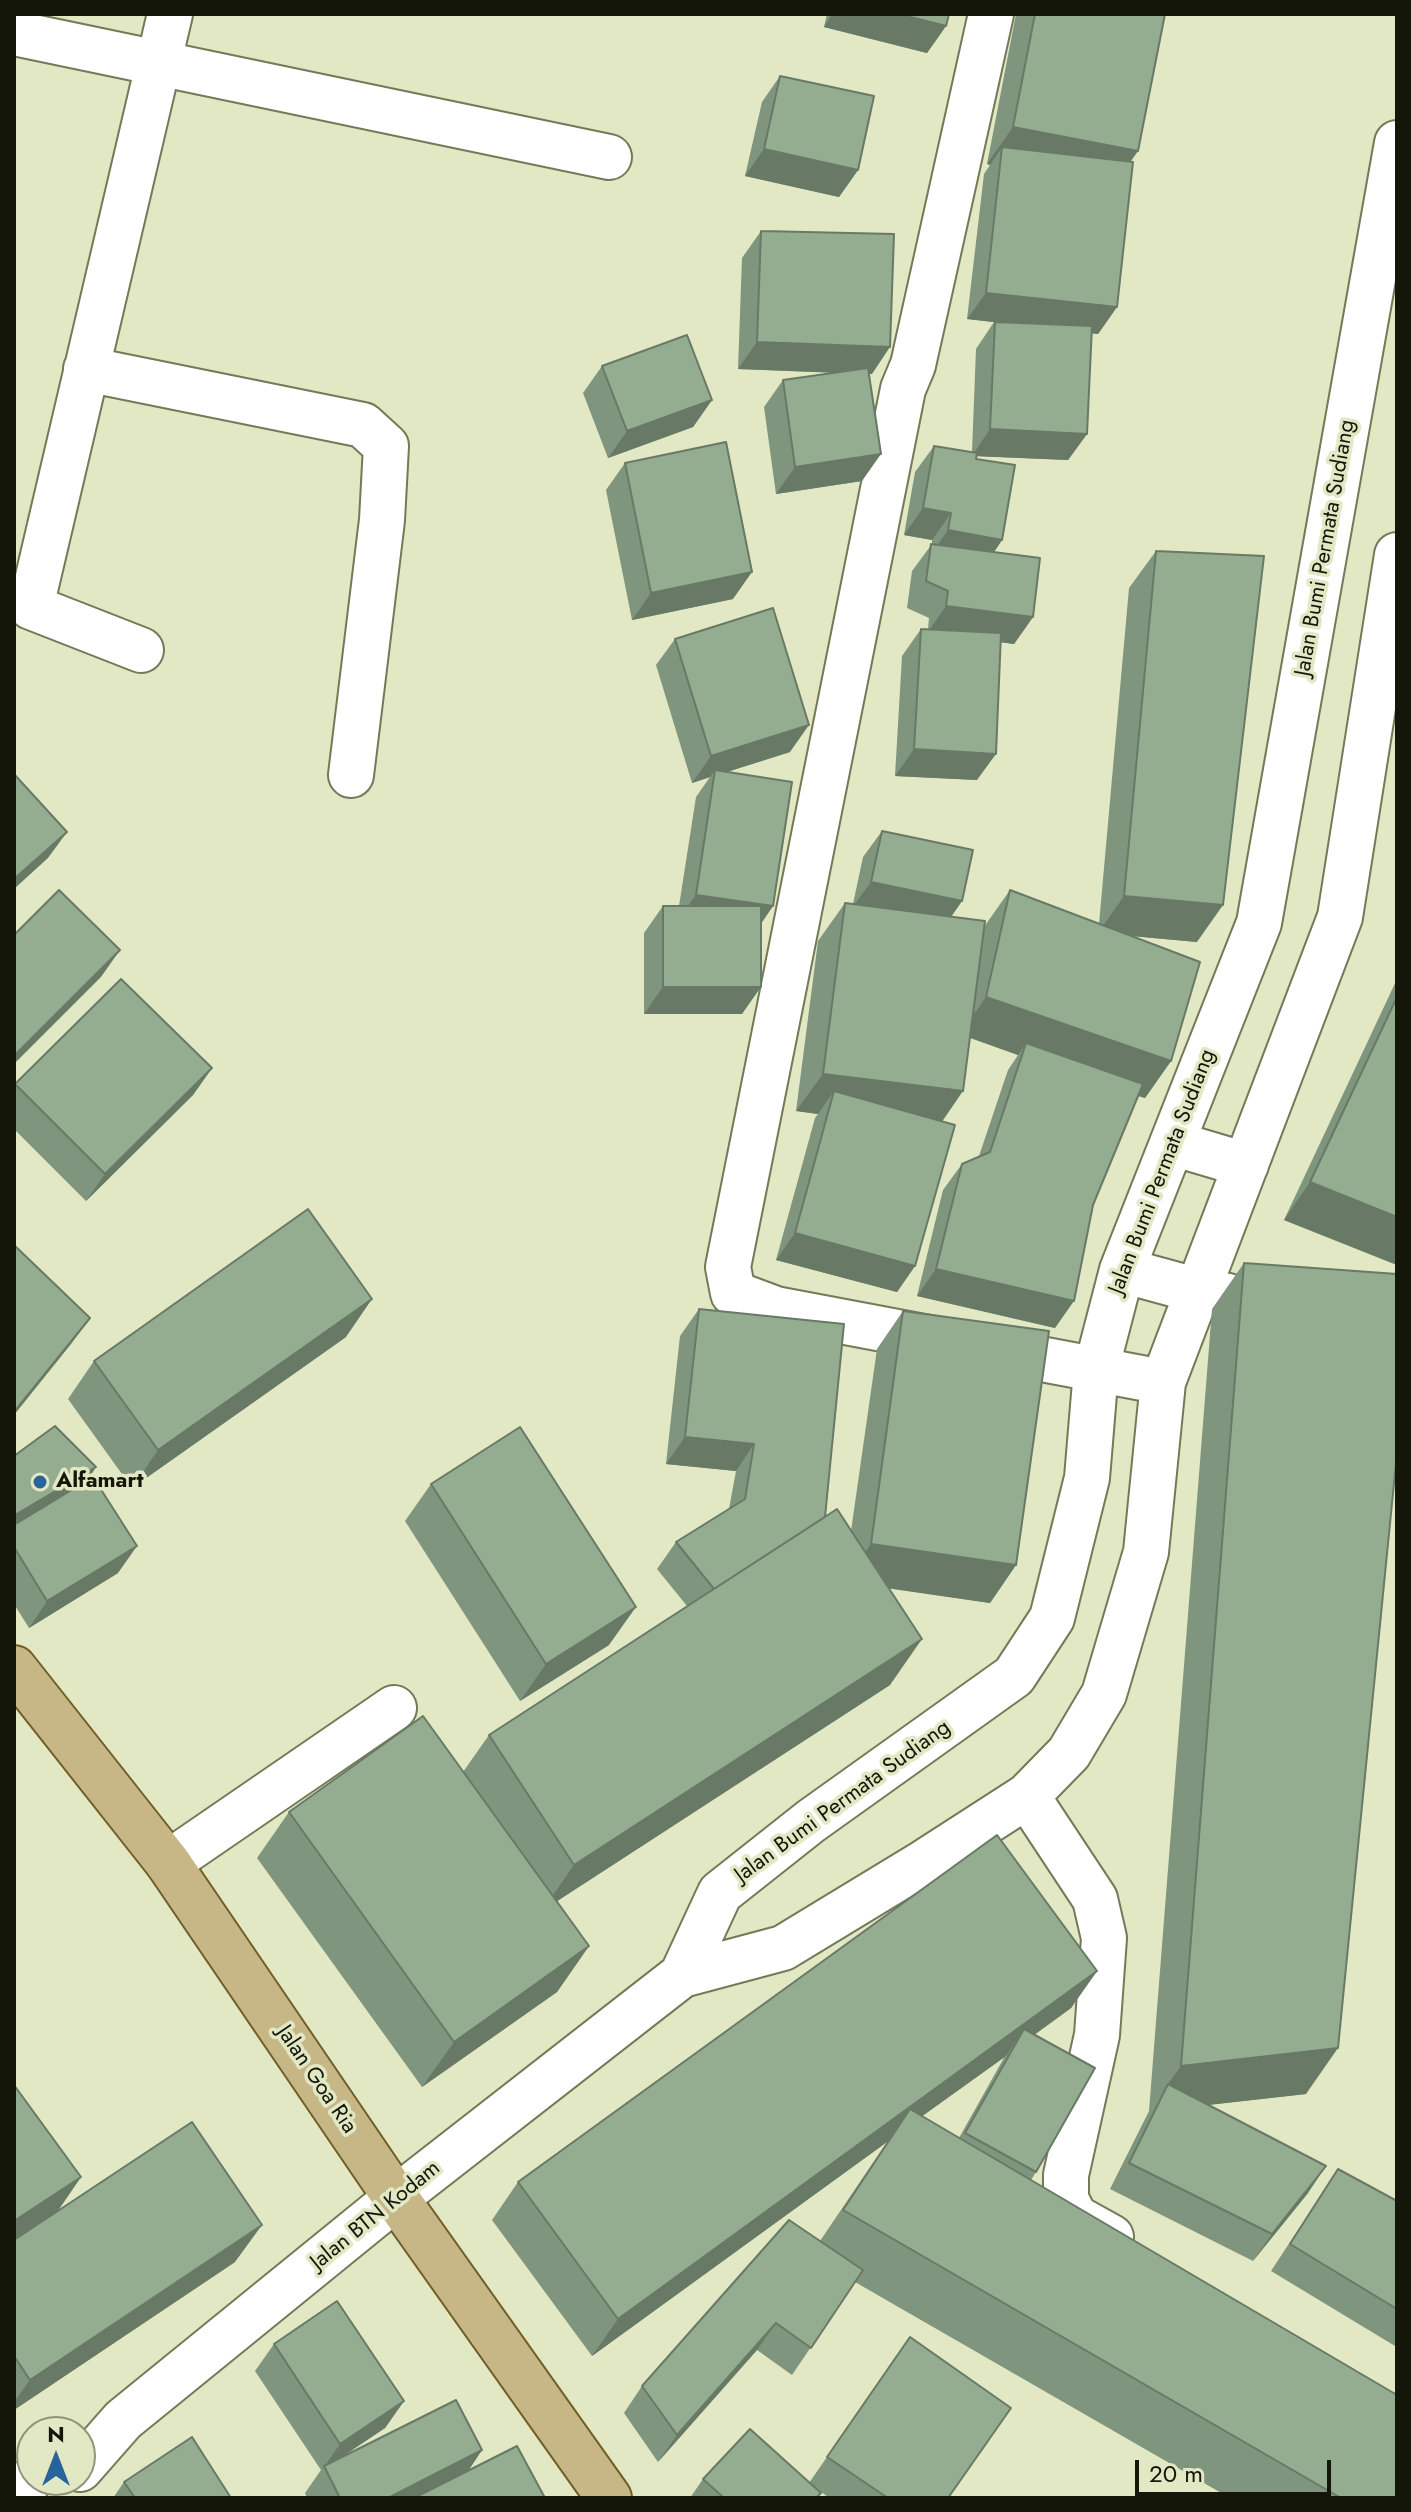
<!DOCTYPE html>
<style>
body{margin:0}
#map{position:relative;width:1411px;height:2512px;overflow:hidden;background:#e2e8c4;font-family:Jost,sans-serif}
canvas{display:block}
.frame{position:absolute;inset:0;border:16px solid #141609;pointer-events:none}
.north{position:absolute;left:16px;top:2416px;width:80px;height:80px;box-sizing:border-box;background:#e2e8c4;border:2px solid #909479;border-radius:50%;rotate:0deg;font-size:22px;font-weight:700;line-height:32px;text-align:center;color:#141609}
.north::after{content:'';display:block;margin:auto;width:28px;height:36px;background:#27649b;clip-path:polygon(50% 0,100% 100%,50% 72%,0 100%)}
.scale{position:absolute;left:1135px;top:2460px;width:196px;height:36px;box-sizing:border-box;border:4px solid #141609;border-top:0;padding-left:10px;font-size:24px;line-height:28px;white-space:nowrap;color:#141609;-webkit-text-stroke:6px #e2e8c4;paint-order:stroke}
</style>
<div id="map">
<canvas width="1411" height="2512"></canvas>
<div class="frame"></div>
<div class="north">N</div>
<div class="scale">20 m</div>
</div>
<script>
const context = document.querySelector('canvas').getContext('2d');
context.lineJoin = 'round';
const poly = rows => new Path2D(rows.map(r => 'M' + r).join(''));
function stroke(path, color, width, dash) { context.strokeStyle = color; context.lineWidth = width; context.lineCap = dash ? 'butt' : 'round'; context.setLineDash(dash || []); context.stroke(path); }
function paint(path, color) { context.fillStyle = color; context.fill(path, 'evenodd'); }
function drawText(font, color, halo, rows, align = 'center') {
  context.font = font + ' Jost,sans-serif'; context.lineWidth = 7; context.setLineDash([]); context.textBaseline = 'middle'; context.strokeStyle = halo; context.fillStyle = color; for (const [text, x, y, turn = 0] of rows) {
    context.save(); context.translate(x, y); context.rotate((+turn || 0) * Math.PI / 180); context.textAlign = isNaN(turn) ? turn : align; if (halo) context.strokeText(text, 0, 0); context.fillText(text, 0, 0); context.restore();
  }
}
const minor = poly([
 [991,14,913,365,903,389,728,1267,733,1293,776,1309,1163,1382],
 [14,33,609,157],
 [86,369,363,425,386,446,382,520,351,775],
 [141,650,31,607,170,14],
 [1172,1143,1246,1165],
 [1122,1270,1199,1291,1228,1296],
 [1027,1796,1095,1899,1104,1938,1097,2035,1066,2175,1066,2199,1075,2217,1111,2237],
 [168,1863,394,1708],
 [682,1975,720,1893,811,1821,1014,1676,1052,1618,1087,1478,1096,1370,1122,1270,1259,923,1397,143],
 [80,2469,123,2420,396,2198,682,1975,783,1948,923,1863,1027,1796,1069,1753,1104,1694,1146,1552,1163,1382,1340,917,1397,555],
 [14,2485,24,2498]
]);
const major = poly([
 [14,1668,168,1863,396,2198,609,2498]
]);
stroke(minor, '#747958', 48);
stroke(major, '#705e26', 48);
stroke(minor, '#fff', 44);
stroke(major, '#c7b686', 44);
paint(poly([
 [827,14,949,14,946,26,927,53,824,27],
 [1016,14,1165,14,1131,161,1117,307,1098,334,1091,333,1087,434,1068,460,977,456,976,459,1002,540,994,552,1033,617,1014,644,1001,642,977,780,895,776,902,656,921,629,928,629,929,618,907,608,912,571,932,544,932,540,904,535,915,472,934,446,972,452,976,349,994,322,967,319,984,174,990,165,987,164],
 [780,76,858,170,839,197,745,176,762,102],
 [761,231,872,374,868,374,862,481,776,494,764,407,783,380,838,373,738,369,742,258],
 [602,366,712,400,693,427,608,458,583,393],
 [625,463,733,599,632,620,606,490],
 [1156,551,1197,942,1132,936,1171,1061,1145,1098,1138,1096,1093,1205,1055,1328,917,1296,943,1190,962,1164,979,1156,1008,1070,1018,1055,970,1038,942,1121,915,1266,897,1292,776,1260,815,1118,818,1114,796,1111,818,941,845,903,853,904,863,857,882,831,962,901,951,917,984,927,1010,890,1099,924,1129,588],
 [675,639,790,752,727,772,773,906,761,924,742,1014,644,1014,644,933,663,906,679,906,696,797,710,777,692,783,656,665],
 [121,979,212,1068,193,1095,86,1201,14,1129,14,1086],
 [1397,979,1397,1265,1284,1220],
 [1244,1263,1397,1274,1397,1479,1394,1478,1306,2094,1207,2105,1308,2193,1253,2261,1110,2189,1149,2111,1212,1309],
 [699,1309,825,1517,851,1531,877,1349,903,1311,1016,1565,990,1603,889,1588,890,1685,557,1901,589,1946,557,1992,422,2087,257,1858,289,1812,463,1772,489,1735,687,1606,657,1569,676,1542,729,1509,736,1471,666,1464,680,1336],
 [346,1337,132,1488,68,1399,94,1361],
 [14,1456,96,1467,87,1481,118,1573,29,1628,14,1604],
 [431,1484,609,1645,520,1701,405,1521],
 [1097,1971,1071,2008,1034,2035,1036,2172,1031,2180,1397,2498,1230,2498,855,2282,792,2375,757,2350,658,2462,624,2413,642,2386,820,2241,887,2142,592,2356,492,2220,518,2182],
 [1005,2056,959,2138,922,2116,1006,2056],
 [14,2085,81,2177,58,2211,235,2262,14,2410],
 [1338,2169,1397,2201,1397,2342,1395,2346,1271,2271],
 [910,2337,948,2498,830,2498,813,2487,818,2498,690,2498,703,2479,809,2483],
 [274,2344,404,2401,385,2428,339,2459,482,2450,468,2471,545,2498,307,2498,305,2493,321,2470,255,2371],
 [124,2482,231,2498,113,2498]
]), '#7f957d');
paint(poly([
 [832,14,899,14,946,26,927,53,824,27],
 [1013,127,1138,151,1112,188,1002,147,990,165,987,164],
 [764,149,858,170,839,197,745,176],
 [986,293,1117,307,1098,334,967,319],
 [757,342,890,347,872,374,738,369],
 [712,400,693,427,608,458,627,431],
 [990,429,1087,434,1068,460,972,456],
 [881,454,862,481,776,494,795,467],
 [923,508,951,513,932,540,904,535],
 [948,530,1002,540,984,567,929,557],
 [752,572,733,599,632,620,651,593],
 [946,606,1033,617,1014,644,927,633],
 [809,725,790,752,714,776,715,770,710,777,692,783,711,756],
 [914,749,996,754,977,780,895,776],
 [67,832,48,858,14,889,14,879],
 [871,882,962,901,943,928,852,908],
 [696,895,773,906,754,933,677,921],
 [1124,896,1223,905,1197,942,1098,933],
 [120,950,101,977,14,1064,14,1056],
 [663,987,761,987,742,1014,644,1014],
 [986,997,1171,1061,1145,1098,1022,1056,1026,1043,1018,1055,960,1034],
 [212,1068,193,1095,86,1201,105,1174],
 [823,1074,963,1091,937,1129,834,1091,818,1114,796,1111],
 [1310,1182,1397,1217,1397,1265,1284,1220],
 [795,1233,915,1266,897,1292,776,1260],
 [936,1269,1074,1301,1055,1328,917,1296],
 [372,1299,346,1337,132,1488,158,1450],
 [90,1318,71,1344,14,1415,14,1412],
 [685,1437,754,1444,736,1471,666,1464],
 [96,1467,78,1494,14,1531,15,1515],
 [871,1544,1016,1565,990,1603,844,1582],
 [137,1546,118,1573,29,1628,47,1601],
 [636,1607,609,1645,520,1701,546,1664],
 [922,1639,890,1685,542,1911,574,1865],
 [589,1946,557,1992,422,2087,454,2042],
 [1097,1971,1071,2008,1012,2051,1024,2029,1006,2056,889,2140,910,2109,887,2142,592,2356,618,2319],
 [1338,2048,1306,2094,1155,2111,1168,2084,1181,2066],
 [1326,2166,1308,2193,1253,2261,1272,2234],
 [81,2177,49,2223,14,2246,14,2221],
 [262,2225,235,2262,14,2410,14,2402,30,2380],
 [776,2323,757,2350,658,2462,677,2435],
 [404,2401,385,2428,325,2468,324,2467,340,2444],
 [482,2450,464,2477,422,2498,388,2498]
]), '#687966');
const building = poly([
 [899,14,949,14,946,26,899,14],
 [1035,14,1165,14,1138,151,1013,127,1035,14],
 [780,76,874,96,858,170,764,149,780,76],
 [1002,147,1133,162,1117,307,986,293,1002,147],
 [761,231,894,234,890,347,757,342,761,231],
 [995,322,1092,326,1087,434,990,429,995,322],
 [687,335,712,400,627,431,602,366,687,335],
 [868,368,881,454,795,467,783,380,868,368],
 [726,442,752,572,651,593,625,463,726,442],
 [934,446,977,453,976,459,1015,465,1002,540,948,530,951,513,923,508,934,446],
 [931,544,1040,558,1033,617,946,606,948,591,926,581,931,544],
 [1156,551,1264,556,1223,905,1124,896,1156,551],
 [773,608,809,725,711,756,675,639,773,608],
 [921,629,1001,633,996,754,914,749,921,629],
 [715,770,792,782,773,906,696,895,715,770],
 [14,774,67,832,14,879,14,774],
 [882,831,973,850,962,901,871,882,882,831],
 [59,890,120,950,14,1056,14,935,59,890],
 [1010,890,1200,962,1171,1061,986,997,1010,890],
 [845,903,985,921,963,1091,823,1074,845,903],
 [663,906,761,906,761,987,663,987,663,906],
 [121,979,212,1068,105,1174,15,1084,121,979],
 [1397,997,1397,1217,1310,1182,1397,997],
 [1026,1043,1143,1084,1093,1205,1074,1301,936,1269,962,1164,990,1152,1026,1043],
 [834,1091,955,1125,915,1266,795,1233,834,1091],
 [308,1209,372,1299,158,1450,94,1361,308,1209],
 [14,1245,90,1318,14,1412,14,1245],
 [1244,1263,1397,1274,1397,1453,1338,2048,1181,2066,1244,1263],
 [699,1309,844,1324,825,1517,714,1589,676,1542,745,1499,754,1444,685,1437,699,1309],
 [903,1311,1049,1331,1016,1565,871,1544,903,1311],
 [55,1426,96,1467,15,1515,14,1456,55,1426],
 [520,1427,636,1607,546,1664,431,1484,520,1427],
 [93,1477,137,1546,47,1601,14,1547,14,1525,93,1477],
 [837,1509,922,1639,574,1865,489,1735,837,1509],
 [423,1716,589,1946,454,2042,289,1812,423,1716],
 [997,1835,1097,1971,618,2319,518,2182,997,1835],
 [1024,2029,1095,2068,1036,2172,965,2133,1024,2029],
 [1168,2084,1326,2166,1272,2234,1129,2163,1168,2084],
 [14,2085,81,2177,14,2221,14,2085],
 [910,2109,1397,2395,1397,2498,1341,2498,843,2210,910,2109],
 [192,2122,262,2225,30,2380,14,2356,14,2240,192,2122],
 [1338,2169,1397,2201,1397,2309,1290,2244,1338,2169],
 [789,2220,863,2270,811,2348,776,2323,677,2435,642,2386,789,2220],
 [337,2301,404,2401,340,2444,274,2344,337,2301],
 [910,2337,1011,2408,948,2498,888,2498,827,2457,910,2337],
 [456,2400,482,2450,388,2498,340,2498,324,2466,456,2400],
 [750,2429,821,2493,816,2498,724,2498,703,2479,750,2429],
 [192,2437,231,2498,135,2498,124,2482,192,2437],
 [517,2446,545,2498,414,2498,517,2446]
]);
paint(building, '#94ad91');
stroke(building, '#687966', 2);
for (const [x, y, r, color] of [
 [40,1482,8,"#27649b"]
]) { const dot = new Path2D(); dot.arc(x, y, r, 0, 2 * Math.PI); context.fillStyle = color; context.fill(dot); stroke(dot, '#e2e8c4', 3); }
drawText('22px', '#141609', '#e2e8c4', [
 ["Jalan Bumi Permata Sudiang",1326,548,-80],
 ["Jalan Bumi Permata Sudiang",1163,1172,-69],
 ["Jalan Bumi Permata Sudiang",843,1802,-36],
 ["Jalan Goa Ria",316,2080,56],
 ["Jalan BTN Kodam",376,2216,-39]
]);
drawText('bold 22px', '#141609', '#e2e8c4', [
 ["Alfamart",56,1482]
], 'left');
</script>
